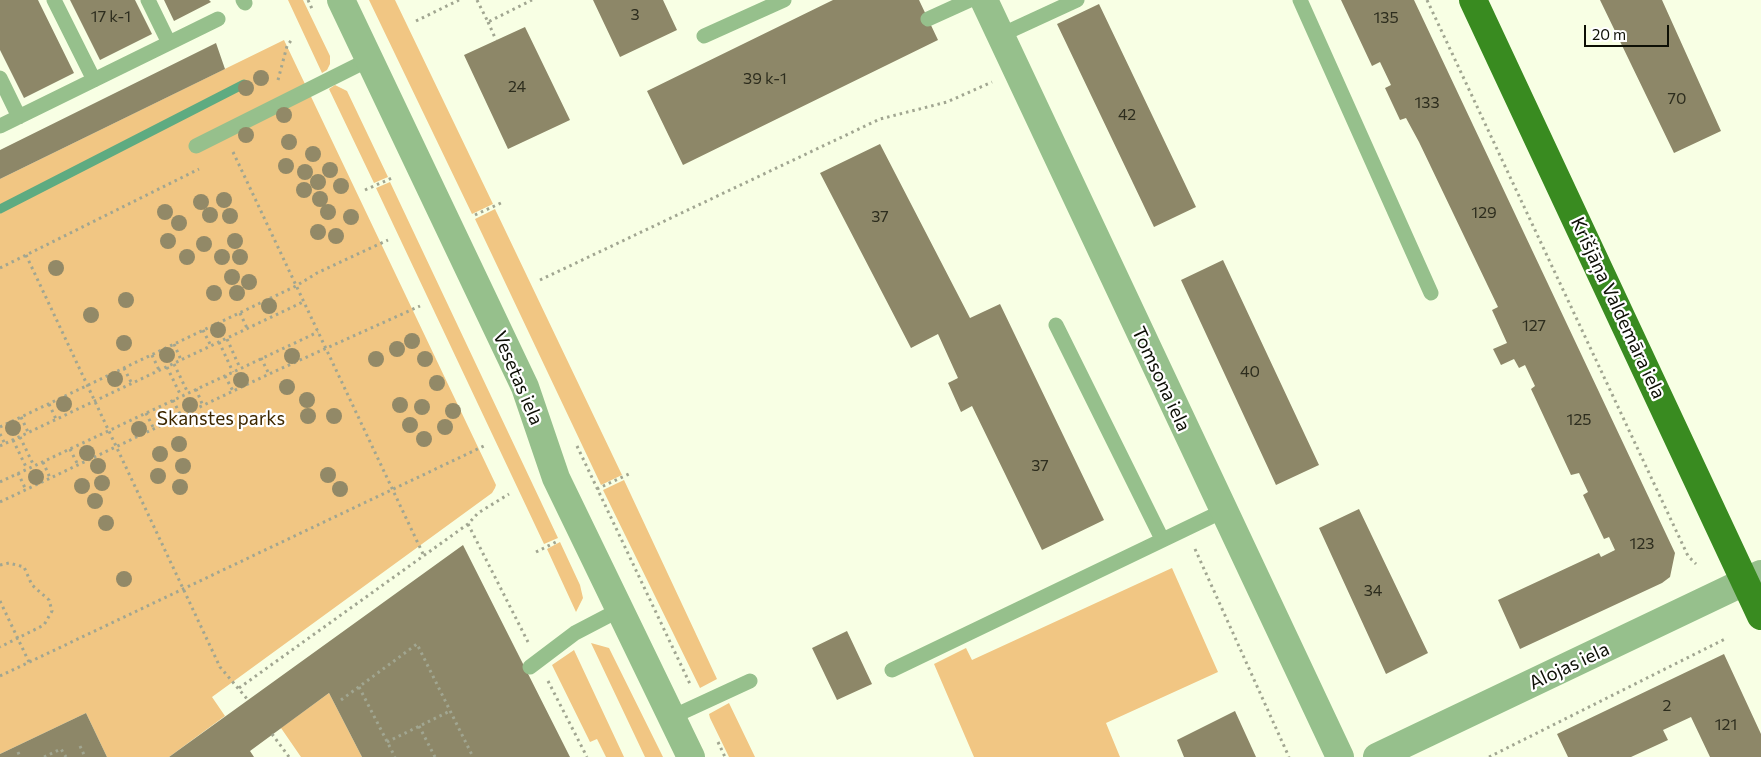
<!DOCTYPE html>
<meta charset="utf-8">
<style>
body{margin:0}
#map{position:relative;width:1761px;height:757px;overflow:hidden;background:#f8ffe4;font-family:Commissioner,sans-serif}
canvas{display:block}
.scale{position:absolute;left:1584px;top:25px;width:85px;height:22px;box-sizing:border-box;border:2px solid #0d0f05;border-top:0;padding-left:6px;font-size:15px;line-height:18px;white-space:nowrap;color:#0d0f05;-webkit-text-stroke:4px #fff;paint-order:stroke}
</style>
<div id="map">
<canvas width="1761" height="757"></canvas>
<div class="scale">20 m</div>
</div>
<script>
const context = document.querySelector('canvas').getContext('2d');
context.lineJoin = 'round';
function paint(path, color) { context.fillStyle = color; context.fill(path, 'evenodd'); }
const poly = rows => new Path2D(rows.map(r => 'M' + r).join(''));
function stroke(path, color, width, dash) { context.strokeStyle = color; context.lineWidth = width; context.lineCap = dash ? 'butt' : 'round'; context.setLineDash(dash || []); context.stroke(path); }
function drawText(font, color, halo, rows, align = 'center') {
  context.font = font + ' Commissioner,sans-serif'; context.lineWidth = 4.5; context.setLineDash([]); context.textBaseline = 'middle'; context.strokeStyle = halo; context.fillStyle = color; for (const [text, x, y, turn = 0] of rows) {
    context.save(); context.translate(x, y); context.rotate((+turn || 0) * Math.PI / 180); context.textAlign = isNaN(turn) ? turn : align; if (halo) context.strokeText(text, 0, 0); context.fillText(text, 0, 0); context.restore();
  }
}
paint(poly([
 [288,0,303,0,330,56,330,64,327,70,322,73],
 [369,0,395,0,493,204,472,214],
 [284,40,496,485,495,488,492,493,212,697,225,716,169,757,107,757,86,713,0,754,0,179],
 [335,85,347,91,388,177,374,183,329,89],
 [390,182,558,538,544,544,376,188],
 [495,209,622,475,601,485,475,219],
 [624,480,717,679,700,688,603,490],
 [560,542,580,585,583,598,576,612,547,549],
 [1172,568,1218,672,1106,723,1120,757,974,757,934,664,966,648,972,660],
 [591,643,609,648,663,757,645,757],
 [574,650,624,757,606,757,597,739,590,742,552,665],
 [329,693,362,757,301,757,281,728],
 [729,703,755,757,729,757,710,718,709,714]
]), '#f1c683');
stroke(poly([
 [0,209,244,84]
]), '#5eab81', 9);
paint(poly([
 [0,0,38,0,74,73,24,98,0,50],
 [70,0,135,0,152,34,100,60],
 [164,0,209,0,211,2,174,21],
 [593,0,663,0,677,30,620,57],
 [833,0,919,0,938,40,683,165,647,91],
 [1341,0,1414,0,1675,553,1670,577,1662,583,1520,649,1498,600,1599,553,1601,557,1615,550,1609,537,1604,539,1583,495,1588,492,1579,473,1571,475,1531,389,1535,386,1525,365,1519,368,1514,359,1501,365,1493,349,1507,343,1492,310,1498,307,1419,142,1406,118,1400,120,1385,88,1391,85,1380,62,1372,66],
 [1600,0,1662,0,1721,131,1674,153],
 [1099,4,1196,207,1154,227,1057,24],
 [525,27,570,120,508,149,464,55],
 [216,43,225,69,0,179,0,150],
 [880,144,970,318,1000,304,1104,520,1042,550,972,406,961,412,948,383,958,378,938,334,911,348,820,173],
 [1223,260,1319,465,1276,485,1181,280],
 [1359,509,1428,653,1386,674,1319,528],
 [463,545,570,757,362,757,329,693,250,751,254,757,169,757],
 [847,631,872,684,837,700,812,648],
 [1724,654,1761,734,1761,757,1710,757,1691,717,1663,730,1668,740,1631,757,1568,757,1557,734],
 [1235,711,1256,757,1184,757,1177,740],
 [86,713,107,757,0,757,0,754]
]), '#8d8768');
stroke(poly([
 [308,0,313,11],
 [477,0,488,22,532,0],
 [1427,0,1688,556,1696,564],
 [416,21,459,0],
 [488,22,496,40],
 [278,80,287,46,293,38],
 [233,152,424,556],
 [365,190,392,178],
 [475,215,503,202],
 [26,255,220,667,248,700],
 [0,268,199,169],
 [540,280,880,119,947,102,992,82],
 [240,313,247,328],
 [203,330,211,346],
 [227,339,240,368],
 [219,342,233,372],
 [174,344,181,360],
 [152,355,159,370],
 [261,358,269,374],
 [174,364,188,393],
 [167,367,181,396],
 [124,368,132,384],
 [225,376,233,391],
 [196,389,203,406],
 [173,400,181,416],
 [49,404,56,419],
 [146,413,154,429],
 [21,417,28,432],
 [0,427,296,286,317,273,388,240],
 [0,434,5,444],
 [20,437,34,466],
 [13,440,27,469],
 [0,446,303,302],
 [577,446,690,684],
 [70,449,78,465],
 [43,462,50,478],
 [18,473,26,490],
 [0,482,318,332],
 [597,489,631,473],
 [0,502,269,374,420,306],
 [468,524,528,642],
 [1195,549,1289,757],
 [536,552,556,542],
 [0,565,9,563,24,567,32,585,49,600,52,611,44,625,0,647],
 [0,601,29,662],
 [0,676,486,445],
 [548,681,587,757],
 [359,687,395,757],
 [239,688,468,524,478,513,509,494],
 [341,700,417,644,473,757],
 [419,726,435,757],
 [272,734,289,757],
 [387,742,450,711],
 [718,742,725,757],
 [80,746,85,757],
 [18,752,20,757],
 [44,757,61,749,66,757],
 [1489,757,1727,638]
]), '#a1a691', 3, [2.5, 4]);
stroke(poly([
 [54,0,94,80],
 [148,0,169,43],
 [243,0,245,3],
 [1300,0,1431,293],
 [928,19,970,0],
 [1001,35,1077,0],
 [704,36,784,0],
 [0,78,19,117],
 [0,126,218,19],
 [196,146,370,59],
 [1056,325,1162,539],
 [530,667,575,633,621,609],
 [892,670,1223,511],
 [672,717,750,681]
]), '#96c08c', 15);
stroke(poly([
 [341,0,525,387,556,478,691,757],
 [984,0,1340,757],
 [1377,757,1761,574]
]), '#96c08c', 28);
stroke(poly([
 [1473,0,1761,616]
]), '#398b20', 28);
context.fillStyle = '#928967';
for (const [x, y] of [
 [261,78],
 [246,88],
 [284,115],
 [246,135],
 [289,142],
 [313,154],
 [286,166],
 [330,170],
 [305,172],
 [318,182],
 [341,186],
 [304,190],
 [320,199],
 [224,200],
 [201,202],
 [165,212],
 [328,212],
 [210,215],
 [230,216],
 [351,217],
 [179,223],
 [318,232],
 [336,236],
 [168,241],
 [235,241],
 [204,244],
 [187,257],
 [222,257],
 [240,257],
 [56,268],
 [232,277],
 [249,282],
 [214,293],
 [237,293],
 [126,300],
 [269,306],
 [91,315],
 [218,330],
 [412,341],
 [124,343],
 [397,349],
 [167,355],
 [292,356],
 [376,359],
 [425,359],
 [115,379],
 [241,380],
 [437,383],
 [287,387],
 [307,400],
 [64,404],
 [190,405],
 [400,405],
 [422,407],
 [453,411],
 [308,416],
 [334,416],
 [410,425],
 [445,427],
 [13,428],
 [139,429],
 [424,439],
 [179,444],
 [87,453],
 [160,454],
 [98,466],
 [183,466],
 [328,475],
 [158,476],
 [36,477],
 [102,483],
 [82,486],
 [180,487],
 [340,489],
 [95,501],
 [106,523],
 [124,579]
]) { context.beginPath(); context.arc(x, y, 8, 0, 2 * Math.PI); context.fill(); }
drawText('16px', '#2d2d1e', null, [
 ["3",635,15],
 ["17 k-1",111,17],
 ["135",1386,18],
 ["39 k-1",765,79],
 ["24",517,87],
 ["70",1677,99],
 ["133",1427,103],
 ["42",1127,115],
 ["129",1484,213],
 ["37",880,217],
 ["127",1534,326],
 ["40",1250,372],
 ["125",1579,420],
 ["37",1040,466],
 ["123",1642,544],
 ["34",1373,591],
 ["2",1667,706],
 ["121",1726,725]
]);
drawText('19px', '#0d0f05', '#fff', [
 ["Krišjāņa Valdemāra iela",1618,308,65],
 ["Vesetas iela",518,378,67],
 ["Tomsona iela",1161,379,65],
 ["Alojas iela",1569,666,-25]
]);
drawText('19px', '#3e2800', '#fff', [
 ["Skanstes parks",221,419]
]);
</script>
